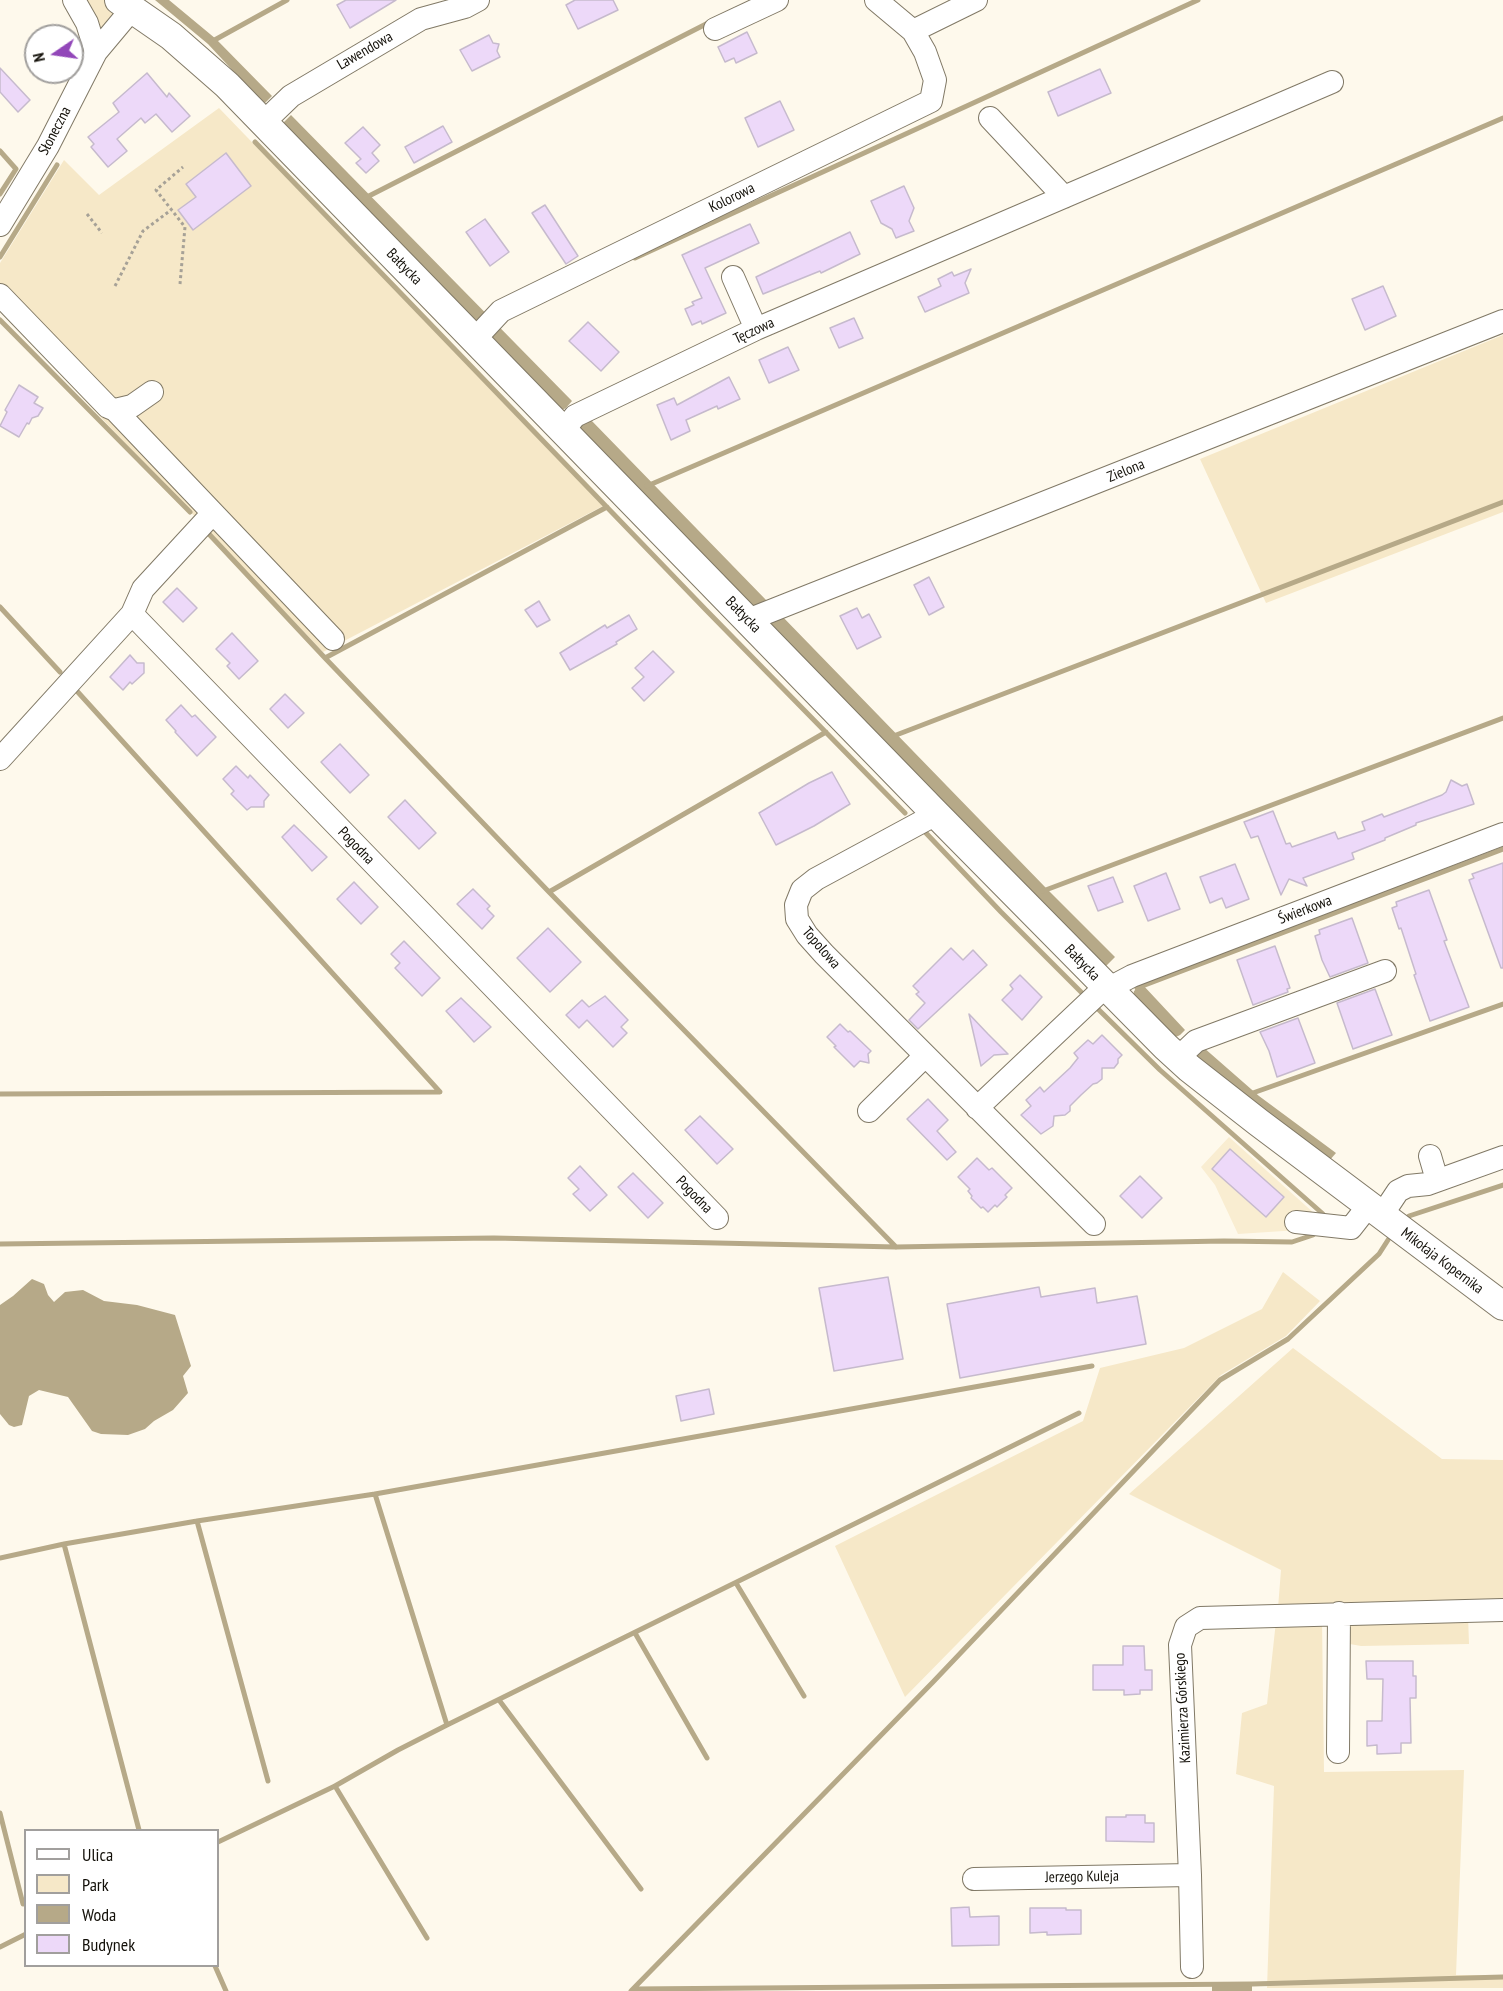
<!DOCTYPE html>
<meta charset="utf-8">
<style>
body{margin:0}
#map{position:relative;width:1503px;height:1991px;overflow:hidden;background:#fef9ec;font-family:"PT Sans Narrow",sans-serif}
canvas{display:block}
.legend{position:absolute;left:24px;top:1829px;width:195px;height:138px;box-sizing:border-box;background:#fff;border:2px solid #a19f9d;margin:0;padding:8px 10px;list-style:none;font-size:18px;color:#131009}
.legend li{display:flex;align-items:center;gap:12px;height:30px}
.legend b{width:30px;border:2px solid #a19f9d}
.north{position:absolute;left:24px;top:24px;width:60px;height:60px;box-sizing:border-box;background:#fff;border:2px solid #a19f9d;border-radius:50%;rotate:257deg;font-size:16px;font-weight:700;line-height:24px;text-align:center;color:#131009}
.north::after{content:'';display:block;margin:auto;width:21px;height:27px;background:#9247b9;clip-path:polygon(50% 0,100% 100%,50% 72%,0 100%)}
</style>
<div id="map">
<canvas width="1503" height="1991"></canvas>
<ul class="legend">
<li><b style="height:8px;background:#fff"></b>Ulica</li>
<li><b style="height:16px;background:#f6e8c8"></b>Park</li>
<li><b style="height:16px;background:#b6a988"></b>Woda</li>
<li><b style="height:16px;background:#edd9f9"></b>Budynek</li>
</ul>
<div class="north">N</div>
</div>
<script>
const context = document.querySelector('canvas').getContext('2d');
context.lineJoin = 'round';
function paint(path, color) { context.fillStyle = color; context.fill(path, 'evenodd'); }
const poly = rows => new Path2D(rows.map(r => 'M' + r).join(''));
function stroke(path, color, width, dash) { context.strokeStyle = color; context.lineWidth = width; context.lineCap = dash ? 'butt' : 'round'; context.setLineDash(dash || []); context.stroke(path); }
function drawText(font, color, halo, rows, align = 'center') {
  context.font = font + ' "PT Sans Narrow",sans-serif'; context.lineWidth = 4.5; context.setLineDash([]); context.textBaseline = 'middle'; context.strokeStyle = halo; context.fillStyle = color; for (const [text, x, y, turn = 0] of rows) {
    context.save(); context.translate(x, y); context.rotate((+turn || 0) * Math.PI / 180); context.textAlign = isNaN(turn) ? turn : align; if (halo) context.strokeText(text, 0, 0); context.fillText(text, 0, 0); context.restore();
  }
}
paint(poly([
 [1229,1137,1315,1214,1314,1229,1238,1234,1215,1185,1201,1167]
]), '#f9edd1');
paint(poly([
 [83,0,104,0,116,8,116,12,102,29,100,29],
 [219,108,603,506,323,652,0,311,0,263,64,160,99,195],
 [1503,335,1503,512,1266,603,1200,459],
 [1283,1272,1320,1301,1286,1336,1221,1375,905,1697,835,1546,1083,1421,1100,1368,1184,1348,1262,1309],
 [1293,1348,1442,1459,1503,1460,1503,1603,1278,1608,1281,1570,1129,1494],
 [1468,1615,1469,1644,1361,1646,1344,1643,1347,1626,1361,1618],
 [1322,1620,1324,1772,1464,1770,1456,1975,1503,1975,1503,1988,1267,1988,1274,1786,1236,1774,1242,1713,1267,1704,1276,1621]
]), '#f6e8c8');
paint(poly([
 [155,0,169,0,216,39,272,96,264,104,208,44],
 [291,115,572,401,566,408,560,411,282,124],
 [590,419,767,601,750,609,579,430,582,424],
 [779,613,1046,888,1115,957,1104,968,765,625],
 [1142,984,1185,1030,1180,1035,1174,1038,1133,997,1134,991],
 [1203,1047,1259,1096,1336,1153,1329,1161,1195,1057],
 [32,1279,44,1284,48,1295,54,1302,65,1292,83,1290,104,1301,137,1305,175,1315,191,1366,183,1376,188,1393,173,1410,154,1421,145,1429,128,1435,101,1434,92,1431,68,1397,39,1390,29,1396,22,1425,14,1427,9,1425,0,1414,0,1305,13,1296],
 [1212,1984,1252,1984,1252,1991,1212,1991]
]), '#b6a988');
stroke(poly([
 [211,42,287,0],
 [255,142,706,610,905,813],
 [0,151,16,169,0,194],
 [365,198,710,22],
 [0,257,57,165],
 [635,258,1198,0],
 [0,320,190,512],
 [647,486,1503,118],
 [208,533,325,658,549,892,896,1247],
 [0,607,60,672],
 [325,658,607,507],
 [891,737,1503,502],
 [925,832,1001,912,1081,992],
 [1043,891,1503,718],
 [549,892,826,732],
 [1137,988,1503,849],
 [1098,1009,1160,1070,1323,1214],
 [0,1094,440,1092,76,690],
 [1250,1094,1503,1004],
 [1409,1216,1503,1185],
 [0,1244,494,1238,896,1247,1224,1241,1292,1242,1313,1235],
 [197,1521,268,1781],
 [64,1544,139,1830],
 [0,1558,64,1544,197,1521,375,1494,1092,1366],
 [736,1583,804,1696],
 [635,1633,707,1758],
 [499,1700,641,1889],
 [447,1725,1079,1413],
 [335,1786,427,1938],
 [0,1813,23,1904],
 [218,1842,335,1786,398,1750,447,1725,375,1494],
 [0,1947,26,1934],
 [215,1966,226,1991],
 [633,1989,1252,1984,1503,1977],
 [631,1991,933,1682,1220,1380,1288,1339,1379,1254,1388,1240]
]), '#b6a988', 5);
const building = poly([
 [346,0,396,0,350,28,337,5,346,0],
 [575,0,613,0,618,10,578,29,566,5,575,0],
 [747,32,757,53,736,63,734,58,725,62,718,47,747,32],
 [489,35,493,43,499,44,497,51,500,57,472,71,460,50,489,35],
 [0,68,30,100,18,112,0,92,0,68],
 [1100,69,1111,93,1058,116,1048,92,1100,69],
 [147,73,167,97,169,93,190,116,172,132,156,114,145,123,141,118,117,139,127,151,108,167,91,147,94,144,88,137,119,112,113,103,147,73],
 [780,101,794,130,758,147,745,118,780,101],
 [443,126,452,142,414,163,405,147,443,126],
 [363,127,380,145,372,153,379,161,366,173,356,163,361,159,345,143,363,127],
 [226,153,251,186,193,230,178,210,196,197,186,184,226,153],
 [904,186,914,208,909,221,914,231,896,238,892,229,881,223,871,201,904,186],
 [545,205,578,256,566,264,532,213,545,205],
 [485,219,509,252,490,266,466,232,485,219],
 [750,224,759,243,705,268,726,313,702,324,701,321,692,325,685,309,694,305,692,302,702,298,682,255,750,224],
 [850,232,860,254,821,273,820,271,763,294,756,277,850,232],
 [971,269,965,283,969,293,925,312,918,297,941,286,938,279,952,272,954,276,971,269],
 [1383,286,1396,316,1365,330,1352,299,1383,286],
 [854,318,863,338,839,348,830,328,854,318],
 [588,322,619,352,601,371,569,341,588,322],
 [788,347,799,370,769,383,759,360,788,347],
 [729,377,740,399,718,409,717,406,686,420,690,431,671,440,657,405,674,398,677,405,729,377],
 [19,385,38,397,34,403,43,408,38,416,32,418,29,424,27,423,19,437,0,426,7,412,5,410,19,385],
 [929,577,944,607,929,615,914,585,929,577],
 [177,588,197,608,183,622,163,602,177,588],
 [539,601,550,620,537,627,525,610,539,601],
 [857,608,862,618,869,614,881,637,857,649,840,616,857,608],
 [629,615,637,629,616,642,617,644,570,670,560,653,605,625,607,628,629,615],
 [232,633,258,661,239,679,227,666,230,663,216,649,232,633],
 [653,651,674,672,644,701,632,688,644,677,635,668,653,651],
 [130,655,137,663,144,663,144,673,132,684,130,682,123,690,110,677,130,655],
 [285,694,304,713,288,728,270,709,285,694],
 [181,705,192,717,195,715,216,737,197,756,175,732,176,731,166,720,181,705],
 [340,744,369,775,350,793,321,762,340,744],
 [236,766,248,778,250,775,269,795,264,801,264,807,251,807,247,810,231,794,234,791,223,779,236,766],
 [832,772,850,804,814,826,776,845,759,813,809,783,832,772],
 [1451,780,1462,786,1467,784,1474,804,1416,823,1416,825,1385,838,1385,840,1352,853,1354,859,1303,878,1307,886,1289,879,1281,895,1258,836,1251,838,1244,822,1273,811,1286,844,1290,843,1292,847,1335,832,1338,839,1365,830,1362,822,1382,814,1384,817,1442,795,1446,792,1451,780],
 [405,800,436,833,419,849,388,817,405,800],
 [294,825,327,857,312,871,282,837,294,825],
 [1503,863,1503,968,1501,968,1469,880,1474,878,1472,874,1503,863],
 [1235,864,1249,899,1226,908,1222,898,1210,903,1200,877,1235,864],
 [1166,873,1180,909,1148,921,1134,886,1166,873],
 [1113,877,1123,902,1098,911,1088,886,1113,877],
 [354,882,378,907,361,924,337,899,354,882],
 [473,889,490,906,487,909,494,916,482,929,457,904,473,889],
 [1429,890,1447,940,1444,941,1469,1007,1430,1021,1414,975,1416,974,1401,928,1399,929,1392,908,1397,906,1396,902,1429,890],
 [1352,918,1368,963,1330,977,1322,960,1315,936,1320,934,1319,930,1352,918],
 [548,928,581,962,550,992,517,958,548,928],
 [404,941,440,978,422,996,395,968,400,963,391,954,404,941],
 [1275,946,1290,988,1287,989,1288,992,1253,1005,1237,960,1275,946],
 [951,948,963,960,973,950,987,965,918,1029,909,1020,925,1003,916,994,919,992,913,986,951,948],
 [1020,975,1042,997,1022,1020,1002,1000,1013,989,1010,985,1020,975],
 [1375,989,1392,1035,1353,1049,1337,1003,1375,989],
 [605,996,628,1020,621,1027,627,1033,613,1047,587,1020,579,1028,566,1015,582,1000,589,1007,605,996],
 [461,998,491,1027,474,1042,446,1011,461,998],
 [969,1014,988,1034,1008,1054,994,1055,981,1066,969,1014],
 [1298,1018,1315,1063,1277,1077,1269,1051,1260,1032,1298,1018],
 [840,1024,848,1032,850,1031,871,1051,868,1054,869,1063,860,1061,854,1067,834,1047,836,1046,827,1037,840,1024],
 [1102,1035,1122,1055,1118,1059,1118,1063,1114,1068,1102,1068,1102,1079,1097,1083,1093,1084,1081,1095,1070,1106,1070,1111,1065,1115,1054,1116,1053,1126,1041,1134,1021,1115,1031,1106,1026,1100,1040,1087,1044,1092,1070,1068,1078,1058,1074,1053,1088,1040,1093,1044,1102,1035],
 [928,1099,948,1120,937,1131,956,1152,947,1160,907,1119,928,1099],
 [700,1116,733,1149,717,1164,685,1130,700,1116],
 [1230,1149,1284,1197,1266,1217,1212,1169,1230,1149],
 [977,1158,989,1170,992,1168,1012,1188,1005,1195,1007,1197,997,1207,995,1205,988,1212,983,1207,981,1208,971,1198,972,1196,968,1191,970,1189,958,1177,977,1158],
 [580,1166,607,1195,590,1211,573,1194,579,1189,568,1178,580,1166],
 [633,1173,663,1203,648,1218,618,1187,633,1173],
 [1140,1176,1162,1198,1142,1218,1120,1196,1140,1176],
 [888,1277,903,1359,834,1371,819,1288,888,1277],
 [1039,1287,1041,1297,1095,1288,1097,1303,1137,1296,1146,1344,960,1378,947,1304,1039,1287],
 [709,1389,714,1414,681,1421,676,1396,709,1389],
 [1123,1646,1144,1646,1145,1670,1152,1670,1152,1690,1140,1690,1140,1694,1124,1695,1124,1690,1093,1690,1093,1665,1123,1665,1123,1646],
 [1366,1661,1413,1661,1413,1676,1416,1676,1416,1698,1410,1698,1411,1743,1401,1743,1401,1753,1377,1754,1377,1745,1367,1746,1367,1721,1382,1721,1383,1679,1367,1679,1366,1661],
 [1126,1815,1145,1815,1145,1823,1154,1823,1154,1842,1106,1841,1106,1817,1126,1817,1126,1815],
 [969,1907,970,1917,999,1916,999,1945,952,1946,951,1908,969,1907],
 [1030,1908,1066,1908,1066,1910,1081,1910,1081,1934,1047,1935,1047,1932,1030,1933,1030,1908]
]);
paint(building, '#edd9f9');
stroke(building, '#c6bacd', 1.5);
const minor = poly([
 [74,0,87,23,96,52],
 [876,0,913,31],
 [715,29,777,0],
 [990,118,1064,197],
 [264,122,291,96,421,19,465,7,478,0],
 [0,225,48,146,96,52,132,9],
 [733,277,756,329],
 [0,295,108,407,115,410,132,406,152,392],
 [474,340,501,311,931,101,935,80,925,52,913,31,976,0],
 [115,410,333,639],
 [564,430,575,416,756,329,1332,82],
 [132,614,143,589,213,513],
 [748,620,1503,321],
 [0,759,132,614,717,1218],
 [934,812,927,819,816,879,802,890,796,905,797,919,807,935,824,954,1094,1224],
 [1110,991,1115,985,1132,976,1503,834],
 [1178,1058,1196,1041,1385,971],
 [977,1108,1105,987],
 [869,1111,925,1056],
 [1430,1156,1437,1180],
 [1382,1215,1398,1191,1408,1186,1428,1184,1503,1157],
 [1296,1222,1351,1228,1369,1205],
 [1338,1752,1339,1613],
 [974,1879,1190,1875],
 [1192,1967,1190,1875,1180,1645,1186,1627,1200,1618,1503,1610]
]);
const major = poly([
 [119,0,171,36,227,85,934,812,1166,1047,1189,1068,1258,1122,1503,1306]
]);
stroke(minor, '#817966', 24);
stroke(major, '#817966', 30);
stroke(poly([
 [87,214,102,233],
 [180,284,185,227,156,190,183,167],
 [115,286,143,231,171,210]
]), '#a6a197', 3, [3, 3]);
stroke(minor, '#fff', 22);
stroke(major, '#fff', 28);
drawText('15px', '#131009', '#fff', [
 ["Lawendowa",365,51,-30],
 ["Słoneczna",55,131,-62],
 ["Kolorowa",732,198,-26],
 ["Bałtycka",404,267,46],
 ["Tęczowa",754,331,-25],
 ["Zielona",1126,471,-22],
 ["Bałtycka",743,615,46],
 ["Pogodna",356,846,46],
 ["Świerkowa",1305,910,-21],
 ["Topolowa",821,948,49],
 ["Bałtycka",1082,963,46],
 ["Pogodna",694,1195,46],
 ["Mikołaja Kopernika",1442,1261,37],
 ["Kazimierza Górskiego",1183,1708,-93],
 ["Jerzego Kuleja",1082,1877,-1]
]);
</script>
